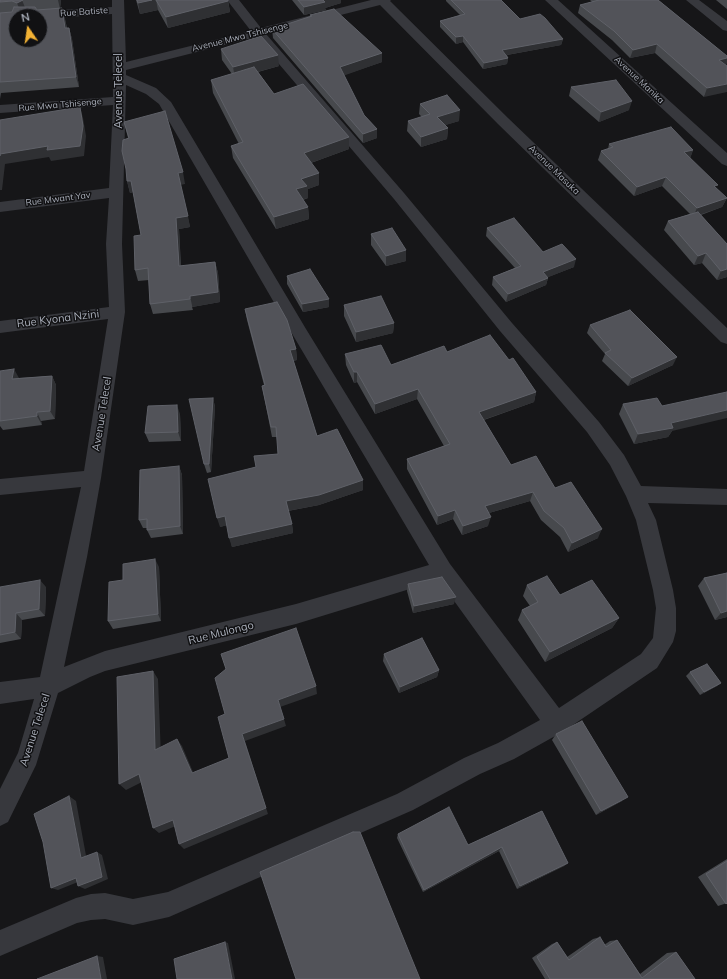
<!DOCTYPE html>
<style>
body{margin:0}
#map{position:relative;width:727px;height:979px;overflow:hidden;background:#161618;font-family:Mulish,sans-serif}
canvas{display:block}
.north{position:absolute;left:8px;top:8px;width:40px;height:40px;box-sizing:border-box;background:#111113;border:1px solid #4d4f55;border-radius:50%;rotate:347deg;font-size:11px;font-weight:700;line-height:16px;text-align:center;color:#a8adb8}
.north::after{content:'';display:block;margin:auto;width:14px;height:18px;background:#f2b134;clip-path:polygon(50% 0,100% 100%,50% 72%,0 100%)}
</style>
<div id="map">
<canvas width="727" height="979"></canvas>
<div class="north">N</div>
</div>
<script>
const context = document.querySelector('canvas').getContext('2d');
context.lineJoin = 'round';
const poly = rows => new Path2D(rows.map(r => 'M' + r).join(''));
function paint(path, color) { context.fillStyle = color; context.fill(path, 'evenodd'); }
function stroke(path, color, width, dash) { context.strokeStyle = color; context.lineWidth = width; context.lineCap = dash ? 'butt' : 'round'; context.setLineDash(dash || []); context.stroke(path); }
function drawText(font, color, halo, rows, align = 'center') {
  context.font = font + ' Mulish,sans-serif'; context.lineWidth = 3; context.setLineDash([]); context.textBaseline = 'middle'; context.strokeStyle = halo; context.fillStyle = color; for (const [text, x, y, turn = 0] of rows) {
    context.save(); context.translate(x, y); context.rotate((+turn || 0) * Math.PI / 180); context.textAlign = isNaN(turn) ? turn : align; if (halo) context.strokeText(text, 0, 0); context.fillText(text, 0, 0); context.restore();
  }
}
paint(poly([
 [112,0,124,0,126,62,251,31,227,0,239,0,261,28,371,0,391,0,390,1,508,118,727,328,727,344,721,342,498,124,380,5,266,34,404,193,512,323,599,422,624,455,641,486,727,489,727,505,648,503,656,520,673,590,676,608,676,631,673,642,657,668,564,731,514,759,480,774,413,810,169,917,133,925,105,919,91,920,77,923,0,956,0,930,76,898,91,894,105,893,133,899,168,892,397,794,464,758,498,743,540,720,439,580,296,624,105,671,90,677,58,693,36,765,8,822,0,826,0,789,18,753,34,699,0,704,0,682,40,677,81,487,0,495,0,479,84,471,108,319,0,333,0,321,109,307,106,244,109,198,0,212,0,202,109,188,113,105,0,113,0,105,113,97,112,14,40,19,40,16,20,16,22,13,26,12,112,7,112,0],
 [256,37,394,199,500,331,587,432,610,465,626,496,636,520,653,590,656,608,653,638,641,654,559,708,450,564,306,329,171,102,156,88,126,75,126,70,256,37],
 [126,85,146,94,159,104,294,337,429,565,296,604,105,651,64,667,87,557,101,478,125,312,122,244,126,85],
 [545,0,558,0,727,153,727,166,722,164,545,0],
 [686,0,699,0,727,21,727,31,723,30,686,0]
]), '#37383d');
paint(poly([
 [0,0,61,0,60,8,62,8,65,19,67,28,69,28,72,39,79,87,1,93,0,99],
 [136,0,228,0,230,12,168,28,158,10,140,14],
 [292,0,341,0,341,3,325,8,326,10,304,15],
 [446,0,501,0,520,19,563,39,561,45,507,55,508,58,507,64,483,69,463,42,456,44,440,27,440,21,460,15,446,1],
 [590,0,658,0,727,56,704,97,655,53,630,58,612,40,578,13,580,5,592,2],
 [716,0,727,0,727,9],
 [310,15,382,53,382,62,344,75,364,115,377,129,377,138,363,143,273,38,272,29,311,17],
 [221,49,279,66,258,72,274,94,349,149,311,163,319,185,308,189,308,198,303,200,308,207,309,219,276,229,233,158,231,146,239,144,213,93,211,80,232,74,222,60],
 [571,87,629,110,599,122,569,96],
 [420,104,459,121,445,125,448,128,447,139,421,147,407,131,408,121,422,117,419,114],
 [124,122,185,184,180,184,190,227,179,229,181,266,215,262,218,273,220,302,192,307,193,310,153,314,150,304,149,280,138,281,135,270,141,235,133,192,130,193,127,181,128,138],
 [609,144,693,150,690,158,717,189,727,198,722,207,701,215,727,244,727,277,717,280,702,263,694,265,664,230,668,221,690,214,662,186,634,196,598,160,601,151,608,149],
 [487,228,543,252,574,267,548,277,548,278,546,285,506,302,492,285,493,277,515,268,486,236],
 [371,234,406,250,406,261,386,266,371,245],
 [287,276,329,307,303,312,287,284],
 [344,305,394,323,393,333,356,342,344,316],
 [245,309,296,349,297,360,293,361,317,436,363,490,319,505,288,511,292,524,293,533,232,547,227,525,220,527,256,467,278,454,277,437,272,437,262,386,264,385,247,320],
 [590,325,673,365,628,386,602,361,605,354,587,333],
 [447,352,509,360,536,392,534,402,484,420,511,465,555,488,598,538,568,552,560,537,541,520,530,501,489,513,488,526,462,535,453,519,437,525,407,469,407,459,444,446,417,399,375,414,357,382,354,383,346,365,345,354,391,365],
 [0,371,19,378,52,376,56,385,55,419,41,421,42,425,3,430,0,426],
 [213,398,215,407,211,472,207,473,204,464],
 [623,404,672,431,668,437,634,444,619,414],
 [180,414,181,441,149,442,145,433],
 [179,466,182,475,183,534,151,538,147,530,147,528,143,528,139,520],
 [159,567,161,621,113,629,108,621,123,580],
 [727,573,727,617,715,620,698,586,704,578],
 [408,584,454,604,413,613,407,591],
 [527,585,560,595,619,618,612,628,545,662,518,620,522,610,530,606,523,596],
 [0,587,46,587,45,616,22,620,21,639,0,643],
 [384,654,439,670,437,677,399,693,383,661],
 [690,672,721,683,717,686,700,695,686,676],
 [556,734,622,801,596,815,552,740],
 [542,811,568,863,564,866,517,889,499,851,423,892,397,838,398,834,468,845],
 [727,859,727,903,718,906,698,877],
 [600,937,604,945,610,941,617,940,640,974,667,953,676,952,695,979,545,979,532,958,552,944,557,942,567,957,593,939]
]), '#47494d');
paint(poly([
 [22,0,26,10,21,13,17,3],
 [58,0,61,0,60,9],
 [152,0,156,0,158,10,140,14,138,3],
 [324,0,341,0,341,3,325,8,326,10,304,15,304,7],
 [228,1,230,12,168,28,166,17],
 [62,8,65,19,68,39,65,28],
 [69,28,72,39,79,87,76,77],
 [463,36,463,42,456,44,456,37],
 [563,39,561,45,501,56,502,50],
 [657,44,655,53,630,58,633,50],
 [382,53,382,62,340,77,340,67],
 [278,55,279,66,235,78,233,67],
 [508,58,507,64,483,69,484,63],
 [727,58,727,63,726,66,719,60],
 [727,84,727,92,704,97,707,88],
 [632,101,629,110,599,122,601,112],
 [80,107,83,118,86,136,84,156,51,161,49,157,5,164,2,190,0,190,0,154],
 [460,110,459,121,436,128,437,117],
 [448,128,447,139,421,147,421,137],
 [377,129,377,138,363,143,363,134],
 [349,137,349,149,305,165,304,153],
 [693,150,690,159,684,152],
 [183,172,185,184,180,185,178,173],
 [319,173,319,185,308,189,308,198,297,201,296,189,301,179],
 [666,177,662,186,634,196,637,187],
 [127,181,131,181,134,192,130,193],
 [727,198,722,207,693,217,697,208],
 [308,207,309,219,276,229,274,217],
 [188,216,190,227,179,229,181,277,179,266,176,218],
 [406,250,406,261,386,266,386,256],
 [706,253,702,263,694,265,698,256],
 [576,259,574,267,541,280,543,272],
 [215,262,218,273,220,302,192,307,193,310,190,296],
 [727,269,727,277,717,280,721,271],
 [548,278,546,285,506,302,508,294],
 [329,299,329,307,303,312,302,304],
 [394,323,393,333,356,342,356,332],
 [296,349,297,360,291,361,290,350],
 [677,357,673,365,628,386,632,378],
 [14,369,19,378,17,388,12,379],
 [354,372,357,372,357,382,354,383],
 [52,376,56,385,55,419,50,411],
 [418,389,417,399,375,414,375,404],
 [536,392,534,402,477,422,479,412],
 [213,398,215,407,211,472,209,464],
 [177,405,180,414,181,441,178,432],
 [727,410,727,418,672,431,668,437,634,444,638,434,671,423],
 [37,412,41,421,42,425,37,416],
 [179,466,182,475,183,534,180,526],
 [363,480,363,490,319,505,287,511,286,501],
 [533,492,530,501,482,515,485,506],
 [455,510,453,519,437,525,438,516],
 [225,516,228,525,220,527,217,518],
 [491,517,488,526,462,535,463,526],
 [292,524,293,533,232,547,229,538],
 [602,529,598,538,568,552,572,543],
 [155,559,159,567,161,621,158,614],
 [40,580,46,587,45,616,39,609],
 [456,597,454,604,413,613,414,606],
 [727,611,727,617,715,620,721,613],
 [16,613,22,620,21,639,15,632],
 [619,618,612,628,545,662,550,652],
 [439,670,437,677,399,693,400,687],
 [153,671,158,679,161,757,155,750],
 [721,683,717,686,700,695,704,692],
 [316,686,317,694,280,707,278,700],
 [284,719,286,726,245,741,268,814,184,849,179,844,266,808,242,734],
 [177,739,182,746,196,779,192,773],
 [139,774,146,780,126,790,119,784],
 [69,796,76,801,87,861,81,858],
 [628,797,622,801,596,815,601,811],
 [173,820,178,825,159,833,153,828],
 [502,847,499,851,423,892,424,890],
 [97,852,102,855,108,879,85,889,78,886],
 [568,863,564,866,517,889,520,886],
 [76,878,83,880,58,890,51,888],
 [225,942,228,943,235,979,232,979],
 [97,956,103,957,107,979,101,979]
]), '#2f3033');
const building = poly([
 [0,0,23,0,17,3,12,1,0,2,0,0],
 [137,0,152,0,138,3,137,0],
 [156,0,228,0,228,1,166,17,156,0],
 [298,0,324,0,323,0,325,2,304,7,298,0],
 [451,0,501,0,520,19,540,14,545,18,563,39,502,50,508,58,484,63,463,36,456,37,440,21,465,14,451,0],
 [599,0,658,0,727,56,727,58,719,60,727,66,727,84,707,88,657,44,633,50,614,31,580,5,599,0],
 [14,7,35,7,37,10,62,8,65,28,69,28,76,77,0,82,0,13,12,12,14,7],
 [16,16,40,16,40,40,16,40,16,16],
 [334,9,382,53,340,67,364,115,377,129,363,134,272,29,312,16,310,15,334,9],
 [261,36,278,55,233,67,221,49,261,36],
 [254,67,274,94,303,84,349,137,304,153,319,173,301,179,307,186,296,189,308,207,274,217,231,146,243,142,211,80,254,67],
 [616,80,632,101,601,112,571,87,616,80],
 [447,95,460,110,437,117,448,128,421,137,408,121,430,114,420,104,447,95],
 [80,107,83,126,80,146,47,150,48,146,0,154,0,156,0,120,80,107],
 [165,111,183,172,178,173,188,216,176,218,179,266,215,262,218,292,190,296,190,299,150,304,148,268,135,270,134,236,141,235,131,181,127,181,126,169,122,151,123,140,129,138,124,122,165,111],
 [671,127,693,150,684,152,718,185,714,186,727,198,697,208,666,177,637,187,601,151,613,147,609,144,671,127],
 [698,212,727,244,727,269,721,271,706,253,698,256,668,221,698,212],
 [514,218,543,252,562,244,576,259,543,272,548,278,508,294,493,277,521,266,487,228,514,218],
 [392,228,406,250,386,256,371,234,392,228],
 [310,269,329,299,302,304,287,276,310,269],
 [381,296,394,323,356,332,344,305,381,296],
 [277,302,287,320,296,349,290,350,317,436,337,429,363,480,319,495,286,501,292,524,229,538,225,516,217,518,208,479,256,467,254,456,278,454,276,427,271,427,262,386,265,385,245,309,277,302],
 [630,310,677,357,632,378,605,353,611,350,590,325,630,310],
 [490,335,509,360,513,358,536,392,479,412,511,465,536,456,555,488,571,482,602,529,572,543,564,528,544,511,533,492,485,506,491,517,463,526,455,510,438,516,407,459,450,444,418,389,375,404,357,372,354,372,345,354,381,345,391,365,444,346,447,352,490,335],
 [14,369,12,379,52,376,50,411,37,412,37,416,0,421,0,371,14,369],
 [727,392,727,410,671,423,673,428,638,434,623,404,657,398,662,406,727,392],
 [213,398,209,464,204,464,189,399,213,398],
 [177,405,178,432,145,433,148,406,177,405],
 [179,466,180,526,147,530,147,519,139,520,140,470,179,466],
 [155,559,158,614,108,621,109,582,123,580,123,564,155,559],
 [727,573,727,611,721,613,704,578,727,573],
 [547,576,560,595,592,580,619,618,550,652,522,610,538,602,527,585,547,576],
 [442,577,456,597,414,606,408,584,442,577],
 [40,580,39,609,16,613,15,632,0,635,0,587,40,580],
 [296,628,316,686,278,700,284,719,242,734,266,808,179,844,173,820,153,828,139,774,119,784,117,677,153,671,155,750,177,739,192,773,229,758,218,717,225,714,215,678,226,669,221,654,296,628],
 [422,638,439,670,400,687,384,654,422,638],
 [707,664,721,683,704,692,690,672,707,664],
 [582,721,628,797,601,811,556,734,582,721],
 [69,796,81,858,97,852,102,877,78,886,76,878,51,888,43,842,34,814,69,796],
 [449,807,468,845,542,811,568,863,520,886,502,847,424,890,398,834,449,807],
 [353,832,360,832,420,979,296,979,260,872,353,832],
 [727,861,727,903,726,904,706,874,727,861],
 [600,937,606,947,617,940,642,978,676,952,695,979,550,979,537,957,557,942,569,960,600,937],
 [225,942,232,979,177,979,174,959,225,942],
 [97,956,101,979,37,979,97,956]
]);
paint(building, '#525359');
stroke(building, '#5f6168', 1);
drawText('9px', '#a8adb8', '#111113', [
 ["Rue Batiste",84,12,-4],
 ["Avenue Mwa Tshisenge",240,37,-14],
 ["Avenue Manika",639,80,43],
 ["Rue Mwa Tshisenge",60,105,-5],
 ["Avenue Masuka",554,170,44],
 ["Rue Mwant Yav",58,199,-7]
]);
drawText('11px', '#a8adb8', '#111113', [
 ["Avenue Telecel",119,91,-90],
 ["Rue Kyona Nzini",58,319,-7],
 ["Avenue Telecel",102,414,-81],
 ["Rue Mulongo",221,633,-14],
 ["Avenue Telecel",35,730,-72]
]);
</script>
